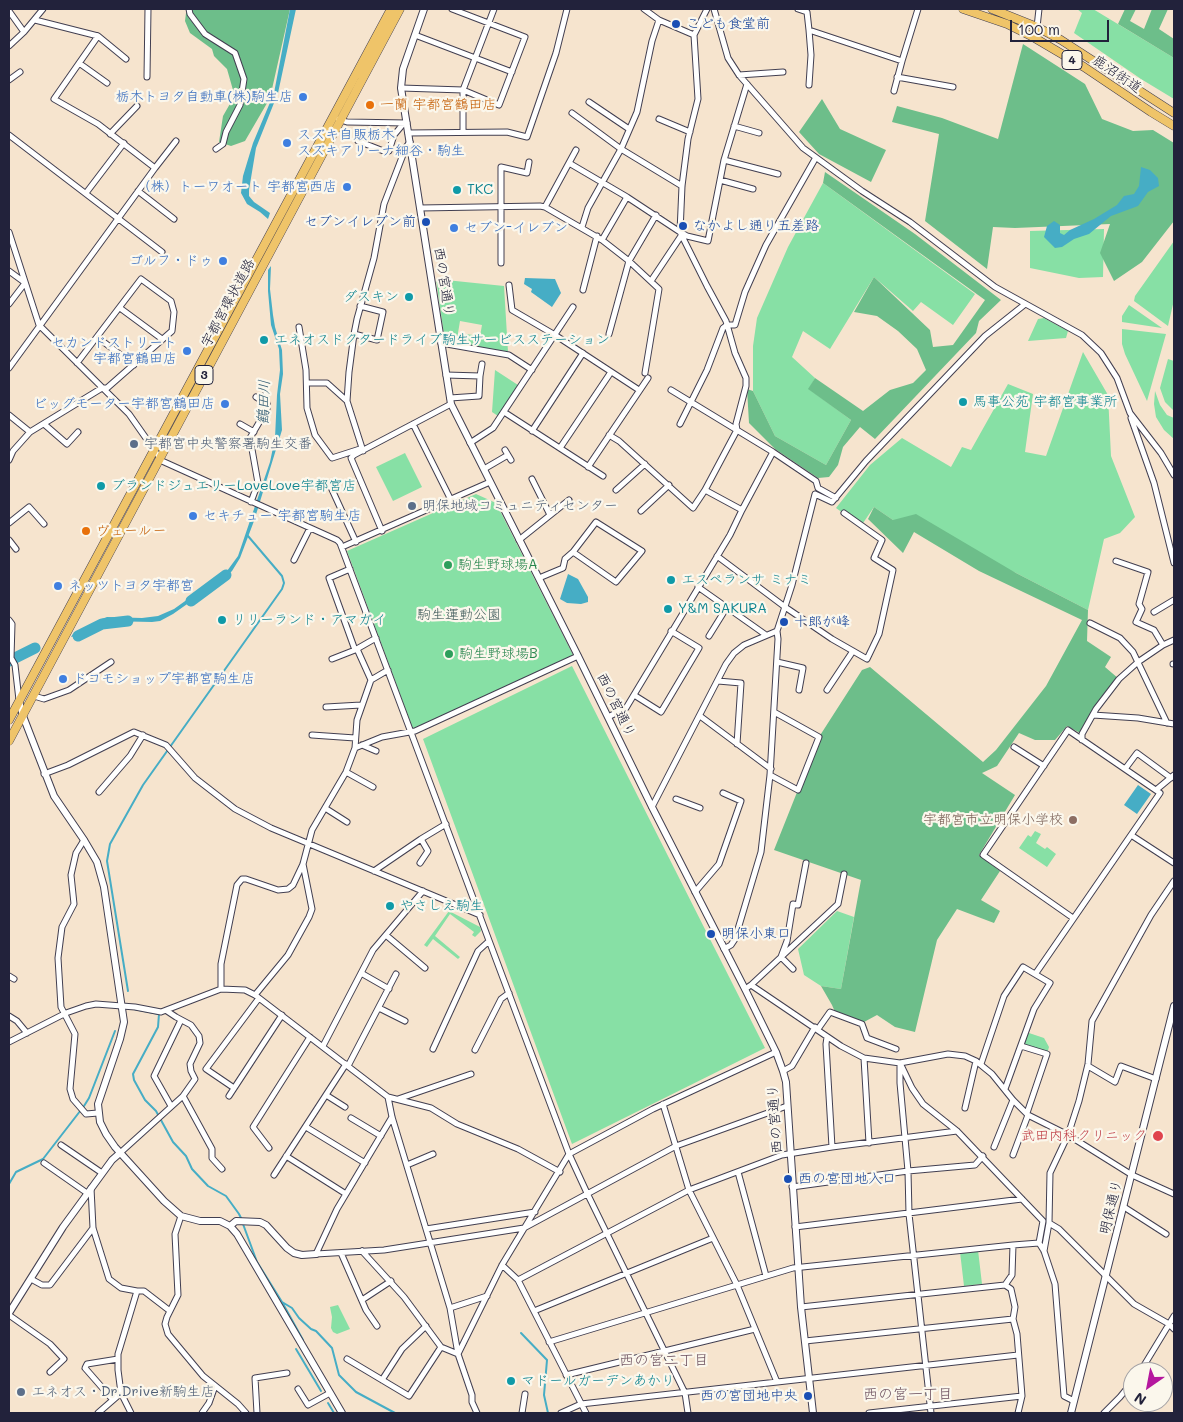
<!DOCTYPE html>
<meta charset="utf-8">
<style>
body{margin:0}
#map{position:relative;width:1183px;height:1422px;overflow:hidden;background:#f6e4ce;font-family:Mali,sans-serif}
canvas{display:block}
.frame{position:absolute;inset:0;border:10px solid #22223b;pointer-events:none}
.north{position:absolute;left:1123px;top:1362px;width:50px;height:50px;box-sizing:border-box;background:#fbf7ec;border:1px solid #a4a2a5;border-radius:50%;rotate:213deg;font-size:14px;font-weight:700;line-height:20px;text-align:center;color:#22223b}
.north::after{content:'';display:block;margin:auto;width:18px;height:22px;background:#b5179e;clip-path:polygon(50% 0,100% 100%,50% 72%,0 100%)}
.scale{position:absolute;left:1010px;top:20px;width:99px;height:22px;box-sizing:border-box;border:2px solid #22223b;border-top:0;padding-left:6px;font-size:15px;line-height:18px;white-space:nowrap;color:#22223b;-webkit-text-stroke:4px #fbf7ec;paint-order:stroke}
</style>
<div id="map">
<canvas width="1183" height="1422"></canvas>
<div class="frame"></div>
<div class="north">N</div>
<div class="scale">100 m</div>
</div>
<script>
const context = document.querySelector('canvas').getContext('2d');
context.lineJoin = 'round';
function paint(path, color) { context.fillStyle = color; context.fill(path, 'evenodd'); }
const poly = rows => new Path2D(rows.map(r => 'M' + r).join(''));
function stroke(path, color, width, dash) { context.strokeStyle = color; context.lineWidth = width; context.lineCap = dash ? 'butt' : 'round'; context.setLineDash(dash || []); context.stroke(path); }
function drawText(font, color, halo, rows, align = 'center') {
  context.font = font + ' Mali,"Klee One",sans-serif'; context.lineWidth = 4.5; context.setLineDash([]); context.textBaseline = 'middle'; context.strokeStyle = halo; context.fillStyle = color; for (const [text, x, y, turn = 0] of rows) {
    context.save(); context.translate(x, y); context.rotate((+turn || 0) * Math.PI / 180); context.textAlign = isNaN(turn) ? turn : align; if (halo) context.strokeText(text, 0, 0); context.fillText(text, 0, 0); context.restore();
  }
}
paint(poly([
 [1077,9,1093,9,1174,58,1174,99,1141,79,1074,33,1082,13],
 [823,183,975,294,953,325,921,302,913,311,874,277,830,349,803,331,792,357,815,378,809,389,851,420,826,465,775,436,753,391,753,346,757,318,788,247],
 [1104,229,1103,277,1079,278,1030,268,1030,231],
 [1174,241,1174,300,1168,326,1134,301,1135,296],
 [436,279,504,286,508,352,445,342],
 [460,321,482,325,480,336,458,333],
 [1129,305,1162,328,1122,322,1122,316],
 [1044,318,1068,331,1066,338,1028,341,1038,319],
 [1122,329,1166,334,1147,401,1125,354,1122,344],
 [1083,352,1108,395,1111,456,1135,517,1120,533,1104,539,1088,610,1016,573,893,520,874,507,861,526,836,508,870,465,902,438,951,467,962,447,971,450,1008,384,1033,394,1025,452,1046,456],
 [1168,359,1174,361,1174,411,1165,402,1160,388],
 [495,370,518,385,498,416,492,412],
 [1155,391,1160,405,1167,415,1174,418,1174,439,1164,430,1156,417,1154,404],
 [405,453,422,487,393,501,376,467],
 [476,494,496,503,573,655,413,729,347,551],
 [572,666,765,1048,572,1144,423,739],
 [1035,831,1041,834,1036,843,1045,849,1047,847,1056,854,1047,867,1019,848,1028,835,1031,837],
 [449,911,480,927,481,931,475,937,472,935,474,932,450,914,435,936,460,957,458,959,433,939,427,947,424,945],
 [837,911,854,917,841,989,821,986,804,975,798,949],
 [1026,1032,1044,1038,1049,1047,1047,1054,1021,1046],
 [978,1250,982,1284,964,1286,960,1252],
 [338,1305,350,1329,337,1334,333,1332,331,1328,332,1317,330,1307]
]), '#87e0a5');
paint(poly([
 [191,9,290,9,270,98,245,141,231,146,219,142,223,116,231,102,233,90,227,69,214,56,212,49,190,33,185,21,186,13],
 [1125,9,1136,9,1130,21,1144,29,1152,9,1168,9,1159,29,1174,39,1174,58,1118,24],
 [1023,44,1085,84,1102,119,1133,131,1153,130,1174,143,1174,221,1142,262,1114,281,1100,253,1110,224,1015,228,993,227,987,269,925,221,939,134,892,122,897,106,942,118,998,139],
 [822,99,840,129,886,150,871,182,819,154,799,132],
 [825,172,915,234,1001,300,979,321,976,333,875,439,860,427,843,447,838,465,829,477,818,478,775,449,749,423,747,389,753,391,775,436,826,465,851,420,808,389,815,378,863,411,890,390,913,383,926,370,917,349,898,331,877,316,854,312,874,277,930,330,933,347,953,345,985,300,823,183],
 [874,507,893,520,916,514,1016,573,1088,610,1087,641,1111,657,1105,667,1119,679,1082,734,1067,726,1055,740,1035,740,1019,733,997,766,982,773,1015,795,979,855,1000,871,981,900,1000,911,994,923,957,909,937,940,915,1032,895,1027,877,1015,864,1022,835,1012,832,1005,821,986,841,989,861,880,774,850,819,737,862,670,870,667,983,762,996,750,1046,686,1082,620,979,571,914,532,903,553,868,519]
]), '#6dbe8a');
paint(poly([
 [290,9,296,9,278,93,256,148,249,190,249,196,254,202,270,213,268,219,260,212,247,204,241,193,243,176,253,143,274,93],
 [1141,167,1150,170,1158,178,1159,186,1148,192,1138,206,1111,216,1089,234,1074,239,1062,247,1055,248,1044,237,1047,226,1054,221,1060,225,1060,233,1064,235,1070,230,1094,219,1117,205,1124,196,1134,194,1139,186],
 [271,266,270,289,273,315,275,327,282,350,283,374,280,394,282,430,254,521,240,558,232,571,227,576,173,614,160,621,152,622,106,621,81,635,71,637,73,634,85,630,99,620,107,617,142,618,158,616,174,609,227,571,238,556,270,462,275,438,277,395,280,370,279,349,271,325,268,291,268,270],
 [525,278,555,279,561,293,552,307,531,292,532,289,524,284],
 [568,574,578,579,588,597,588,602,581,604,567,603,560,599],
 [1138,785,1151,794,1137,814,1124,805]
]), '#46adc5');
stroke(poly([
 [128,991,107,861,110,844,143,785,282,589,284,583,282,576,248,536],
 [134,1009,159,1014,158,1027,133,1074,134,1080,145,1100,156,1111,173,1142,186,1156,192,1169,208,1186,226,1196,239,1214,242,1220],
 [9,1184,16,1172,43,1159,84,1106,89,1098,115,1031],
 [243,1224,257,1262,282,1302,292,1308,299,1318,311,1329,316,1331,332,1348,339,1375,356,1392,395,1413],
 [282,1302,303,1340],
 [521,1333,547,1360,544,1395,548,1413],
 [296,1349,321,1391],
 [328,1403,334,1413]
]), '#46adc5', 2);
stroke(poly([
 [191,601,226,575],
 [78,636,102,624,128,621],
 [9,661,35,648]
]), '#46adc5', 11);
const minor = poly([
 [189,9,190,14,205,34,235,53,244,79,240,105,226,132,223,144,216,149],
 [644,9,659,20,694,35],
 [714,9,728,58,739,75,803,148,862,191,910,222,995,287,1082,335,1101,353,1117,378,1130,413,1161,453,1174,475],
 [798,9,807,12,809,30,902,61,918,9],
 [9,11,24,32],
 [1037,27,1039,9],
 [415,35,512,72],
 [98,36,126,59],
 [9,46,24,32,43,9],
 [79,63,107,83],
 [739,75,783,72],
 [147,77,148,9],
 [897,77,953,87],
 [9,80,20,72],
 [809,85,811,55,809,30],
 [401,88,463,90,499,105,525,37,452,9],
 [894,91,902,61],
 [589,102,629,129],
 [572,113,621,149,682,186],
 [338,119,347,122,407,123],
 [659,119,690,132],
 [734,126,759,133],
 [463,132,463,90,494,9],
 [408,133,507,132,527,137,556,53,567,9],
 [110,134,137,106],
 [9,135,162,252],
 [358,141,386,152,389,151,394,135,404,123],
 [724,160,778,174],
 [569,163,627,197,680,232,687,236,708,241,724,160,747,84],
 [155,168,176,141],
 [720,180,753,189],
 [138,191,174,219],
 [86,193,124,143],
 [545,207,576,150],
 [420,208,540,206,545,207,602,240,629,261,659,289,645,373],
 [582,227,588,208,621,149,637,112,652,41,659,20],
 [9,232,39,325,129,414,162,461,337,540,340,543,569,1154,587,1193,685,1393,688,1413],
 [602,240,627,197],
 [501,263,501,167,527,173,529,162],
 [9,271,24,282],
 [651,281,681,236],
 [509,285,512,310,555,335,639,390],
 [583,290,597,236],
 [9,304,25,283],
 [120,308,162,339],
 [299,327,306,370,307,408,315,435,332,458,360,449],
 [354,334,377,340,383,312,360,306],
 [609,334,629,261,656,215],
 [97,337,134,365],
 [441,343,509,355,532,370],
 [9,368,155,168,98,124,54,99,98,36,35,20],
 [446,375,480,376,479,396,450,398],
 [480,376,482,364],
 [307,383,327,383,347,401],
 [671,390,773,452,816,481,818,488,836,498],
 [256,397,267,404],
 [504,412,603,476],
 [9,415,30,432],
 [1131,418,1154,483,1174,563],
 [44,424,67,444,78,432],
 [240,424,254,432],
 [413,424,451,500],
 [680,424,707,370,723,328,727,325,735,325,745,292,766,245,815,159],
 [532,431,583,353],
 [609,435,619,441,693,508,705,490],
 [470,443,493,428,573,307],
 [560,448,611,372],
 [505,450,511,460],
 [363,451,347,401,349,372,354,334,357,319,374,258,384,204,406,147,410,142],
 [9,460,13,451,30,432,102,388,107,388,172,331,174,312,171,301,141,279,77,363],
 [588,467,648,378],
 [484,469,508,455],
 [532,479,550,515],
 [329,483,356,542],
 [616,490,645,464],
 [251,502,258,483,250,438,267,409,266,393],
 [742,510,773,452],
 [641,511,669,485],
 [9,523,29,507,44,524],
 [382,531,351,458,354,455,451,404],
 [9,540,16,549],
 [519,540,569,500],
 [342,547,490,482],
 [717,556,785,607,832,639,867,659,879,634,893,570,874,558,882,540,844,513],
 [294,560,310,528],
 [1116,561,1148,572,1139,604,1142,609,1136,622,1154,630,1163,645,1174,640],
 [350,569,329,578,355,650],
 [539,578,563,568,565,559,573,552,616,582,642,551,596,522,573,552],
 [698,587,766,635],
 [1154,612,1174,600],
 [9,620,12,624,11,658,15,665,19,700],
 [1090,623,1120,638,1133,652,1167,723],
 [709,636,727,607],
 [357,649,371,680],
 [332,659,355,650,376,638],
 [777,662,803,668,799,690],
 [1173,664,1174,664],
 [718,681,741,683,737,744],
 [827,690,853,651],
 [634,695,661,712,699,648,671,631],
 [34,696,44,699,69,690,111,662],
 [326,707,361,705],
 [1093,715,1138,718,1174,724],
 [700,716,771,769],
 [608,717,626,708,730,535,742,510,705,490,737,430,736,424,746,386,746,378,735,353,726,321,707,286,680,232,682,186,688,139,698,99,694,35,707,9],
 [312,735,355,738],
 [1082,740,1082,734,1096,709,1119,679,1138,662,1163,645],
 [362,745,376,751],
 [1014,747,1044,766],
 [355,748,357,720,371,680,388,670],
 [1125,769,1137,753,1171,778],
 [346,772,373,787],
 [44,774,68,765,134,732,166,745,195,778,235,809,271,828,480,915],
 [770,775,798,790,819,737,774,712],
 [1156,790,1174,775],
 [99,792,130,756,143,735],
 [676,799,700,808],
 [652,807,726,664,734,653,744,645,777,631],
 [325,808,347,822],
 [84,840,76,853,71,875,74,904,62,927,58,958,61,1007,75,1034,70,1089,73,1099,86,1114,98,1113],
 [420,863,428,851,421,839],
 [374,871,421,839,446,824],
 [695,892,719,864,741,801,723,793],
 [1073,918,983,855,1068,730,1160,793,1131,835],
 [387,936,425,968],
 [724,949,731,945,735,939,761,852,770,775,778,639,777,631,792,585,815,494,832,502,866,461,985,336,1024,305],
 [793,969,781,957,787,941,793,904,798,905,806,863],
 [361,973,389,989],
 [1036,973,1131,835,1174,863],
 [9,976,14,979],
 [751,985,838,904,844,874],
 [221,989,221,964,237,885,242,879,246,879,278,890,288,889,293,885,303,864,312,830,346,772,355,748,382,737,415,731,578,656],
 [745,989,751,985,841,1046,864,1058,900,1063,948,1054,965,1056,976,1061,992,1074,1013,1100,1028,1115,1068,1135,1132,1175,1174,1194],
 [255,995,288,955,309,917,312,909,303,864],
 [379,1008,405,1021],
 [9,1016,17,1021,27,1033],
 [818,1029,830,1012,862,1024,867,1038,896,1049],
 [827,1037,826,1044,832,1147],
 [9,1042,66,1013,86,1006,96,1004,135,1007,161,1012,221,989,245,990,255,995,388,1097,431,1108,457,1124,518,1149,560,1172],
 [323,1046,373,950,423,891],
 [1021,1046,1047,1054,1027,1113],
 [433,1049,478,951,489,941],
 [475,1050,501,999,509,993],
 [864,1058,869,1143],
 [900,1063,912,1088,923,1104,957,1131,1043,1221,1039,1243,1044,1251,1055,1284,1064,1396,1074,1401],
 [981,1064,1004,996,1023,967,1050,983,1034,1009,1005,1089],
 [348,1066,396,974],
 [900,1066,900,1083,908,1171,909,1214,931,1413],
 [1088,1066,1115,1082,1121,1066,1156,1079],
 [783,1071,792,1066,815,1027],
 [234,1088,206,1069,259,998],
 [326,1095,345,1107],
 [183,1096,212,1149,212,1158,222,1169],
 [229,1096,282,1015],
 [388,1097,392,1117,450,1308,458,1354],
 [398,1099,471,1074],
 [663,1104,689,1190,737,1285,777,1382],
 [171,1106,154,1076,181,1020],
 [965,1108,976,1061],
 [392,1117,337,1209,316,1254,384,1250,524,1228,676,1146,787,1106],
 [351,1118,381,1136],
 [306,1127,365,1163],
 [61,1145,102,1173],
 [994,1147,1013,1100],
 [269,1148,253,1127,310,1037],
 [120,1153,183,1096,195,1079,191,1071,190,1064,200,1043,199,1036,191,1025,176,1017,167,1011],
 [1013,1155,1028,1115],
 [286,1156,346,1194],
 [44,1163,87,1193],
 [407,1165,433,1154],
 [738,1172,766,1276],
 [274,1175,346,1064],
 [792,1187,908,1171,975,1165,983,1156],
 [91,1188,93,1228,109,1279,121,1288,137,1291,144,1291,170,1311],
 [1124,1207,1166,1234],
 [181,1216,175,1234,178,1295,167,1317,165,1324,168,1334,203,1376,238,1404,246,1413],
 [1049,1223,1059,1229,1134,1304,1169,1324,1174,1329],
 [795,1227,1022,1199],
 [426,1229,535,1212],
 [362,1251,404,1297,441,1347,458,1354],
 [1044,1251,1049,1223,1050,1173,1068,1135,1079,1101,1088,1064,1092,1021,1151,915,1174,881],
 [341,1253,366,1310,377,1326],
 [502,1265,518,1280,586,1413],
 [31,1279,42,1285,50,1285,93,1228],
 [518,1280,689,1190,782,1155,832,1147,957,1131],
 [362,1300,391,1281],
 [801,1307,1005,1285],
 [450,1308,487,1296],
 [534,1311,713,1238],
 [9,1315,50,1344,64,1359,50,1372],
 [805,1341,1013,1319],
 [549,1342,793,1268,1013,1245],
 [347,1359,409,1396,441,1347],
 [1140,1372,1174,1316],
 [566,1375,755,1329],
 [382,1380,402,1349,426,1326],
 [298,1389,308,1405,330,1393],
 [113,1400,85,1368,87,1364,118,1359],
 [98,1413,121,1393],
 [131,1413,121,1393,118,1370,118,1354,137,1291],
 [202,1413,209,1403,215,1386],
 [257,1413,255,1378,287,1373],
 [477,1413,472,1402,472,1395,458,1354,502,1265,569,1154,653,1109,776,1052],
 [522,1413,525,1394],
 [561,1413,581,1404,1018,1355],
 [869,1413,1022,1396],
 [1018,1413,1022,1396,1017,1334,1013,1319,1015,1307,1011,1289,1005,1285,1012,1275,1013,1245,1039,1243],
 [1104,1413,1120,1397,1133,1381]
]);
const tertiary = poly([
 [424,9,403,69,401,88,451,404,578,656,652,807,745,989,776,1052,783,1071,786,1082,801,1307,813,1413],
 [19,701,23,716,54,796,84,840,97,862,104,887,124,1022,120,1039,98,1104,100,1122,106,1134,115,1147,164,1201,181,1216,200,1221,220,1221,230,1226,237,1234,342,1413],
 [230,1226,236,1221,260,1222,266,1225,287,1248,294,1253,302,1255,316,1254],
 [9,1313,63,1227,112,1160,120,1153],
 [1071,1413,1174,1006]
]);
const primary = poly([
 [963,9,1007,24,1033,37,1084,67,1151,112,1174,126],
 [992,9,1037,27,1061,40,1174,113],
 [9,720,391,9],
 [9,741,400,9]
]);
stroke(minor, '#423f51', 7);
stroke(tertiary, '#423f51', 8);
stroke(primary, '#423f51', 9);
stroke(minor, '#fff', 5);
stroke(tertiary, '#fff', 6);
stroke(primary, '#efc469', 8);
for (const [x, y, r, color] of [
 [676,24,5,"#1a4fb4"],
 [303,97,5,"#3f7fe0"],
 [370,105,5,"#e8710a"],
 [287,143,5,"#3f7fe0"],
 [347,187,5,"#3f7fe0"],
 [457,190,5,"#0f9aa8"],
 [426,222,5,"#1a4fb4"],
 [683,226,5,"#1a4fb4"],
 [454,228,5,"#3f7fe0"],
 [223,261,5,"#3f7fe0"],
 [409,297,5,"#0f9aa8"],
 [264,340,5,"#0f9aa8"],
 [187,351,5,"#3f7fe0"],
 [963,402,5,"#0f9aa8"],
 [225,404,5,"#3f7fe0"],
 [134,444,5,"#5c6f8a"],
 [101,486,5,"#0f9aa8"],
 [412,506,5,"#5c6f8a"],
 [193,516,5,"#3f7fe0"],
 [86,531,5,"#e8710a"],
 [448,565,5,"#2e9e5b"],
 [671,580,5,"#0f9aa8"],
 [58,586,5,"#3f7fe0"],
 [668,609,5,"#0f9aa8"],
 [222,620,5,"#0f9aa8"],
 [784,622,5,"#1a4fb4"],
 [449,654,5,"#2e9e5b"],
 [63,679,5,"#3f7fe0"],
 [1073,820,5,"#8d6e63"],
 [390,906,5,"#0f9aa8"],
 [711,934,5,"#1a4fb4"],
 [1158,1136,6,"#e0444e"],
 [788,1179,5,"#1a4fb4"],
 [511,1381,5,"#0f9aa8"],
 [21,1392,5,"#5c6f8a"],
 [808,1396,5,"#1a4fb4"]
]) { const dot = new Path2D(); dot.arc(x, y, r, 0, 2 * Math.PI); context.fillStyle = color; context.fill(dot); stroke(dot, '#fbf7ec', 2); }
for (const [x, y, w] of [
 [1072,60,20],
 [204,375,18]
]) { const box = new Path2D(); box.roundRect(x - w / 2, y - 9.5, w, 19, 4); context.fillStyle = '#fbf7ec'; context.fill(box); stroke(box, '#22223b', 1); }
drawText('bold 12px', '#22223b', null, [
 ["4",1072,60],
 ["3",204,375]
]);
drawText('14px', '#164399', '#fbf7ec', [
 ["こども食堂前",686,24],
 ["セブンイレブン前",416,222,"right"],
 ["なかよし通り五差路",693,226],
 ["十郎が峰",794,622],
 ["明保小東口",721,934],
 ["西の宮団地入口",798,1179],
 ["西の宮団地中央",798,1396,"right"]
], 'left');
drawText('14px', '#22223b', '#fbf7ec', [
 ["鹿沼街道",1117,74,34],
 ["西の宮通り",444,282,81],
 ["宇都宮環状道路",228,303,-62],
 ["西の宮通り",616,705,64],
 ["西の宮通り",775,1119,-94],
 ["明保通り",1111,1207,-76]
]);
drawText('14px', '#366cbe', '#fbf7ec', [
 ["栃木トヨタ自動車(株)駒生店",293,97],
 ["スズキ自販栃木",297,135,"left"],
 ["スズキアリーナ細谷・駒生",297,151,"left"],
 ["（株）トーワオート 宇都宮西店",337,187],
 ["セブン-イレブン",464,228,"left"],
 ["ゴルフ・ドゥ",213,261],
 ["セカンドストリート",177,343],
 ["宇都宮鶴田店",177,359],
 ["ビッグモーター宇都宮鶴田店",215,404],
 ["セキチュー 宇都宮駒生店",203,516,"left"],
 ["ネッツトヨタ宇都宮",68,586,"left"],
 ["ドコモショップ宇都宮駒生店",73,679,"left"]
], 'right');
drawText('14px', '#c56008', '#fbf7ec', [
 ["一蘭 宇都宮鶴田店",380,105],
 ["ヴェールー",96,531]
], 'left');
drawText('14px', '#0d838f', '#fbf7ec', [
 ["TKC",467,190],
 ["ダスキン",399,297,"right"],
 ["エネオスドクタードライブ駒生サービスステーション",274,340],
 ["馬事公苑 宇都宮事業所",973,402],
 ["ブランドジュエリーLoveLove宇都宮店",111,486],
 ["エスペランサ ミナミ",681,580],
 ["Y&M SAKURA",678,609],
 ["リリーランド・アマガイ",232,620],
 ["やさしえ駒生",400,906],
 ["マドールガーデンあかり",521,1381]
], 'left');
drawText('14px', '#4e5e75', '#fbf7ec', [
 ["宇都宮中央警察署駒生交番",144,444],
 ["明保地域コミュニティセンター",422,506],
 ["エネオス・Dr.Drive新駒生店",31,1392]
], 'left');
drawText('14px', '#27864d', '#fbf7ec', [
 ["駒生野球場A",458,565],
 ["駒生野球場B",459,654]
], 'left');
drawText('14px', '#405b5b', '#fbf7ec', [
 ["駒生運動公園",459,615]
]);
drawText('14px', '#785e54', '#fbf7ec', [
 ["宇都宮市立明保小学校",1063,820]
], 'right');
drawText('14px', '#be3a42', '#fbf7ec', [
 ["武田内科クリニック",1147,1136]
], 'right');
drawText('italic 15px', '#305a72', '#fbf7ec', [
 ["鶴田川",264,402,-88]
]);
drawText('15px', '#6d515f', '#fbf7ec', [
 ["西の宮二丁目",664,1360],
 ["西の宮一丁目",908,1394]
]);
</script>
